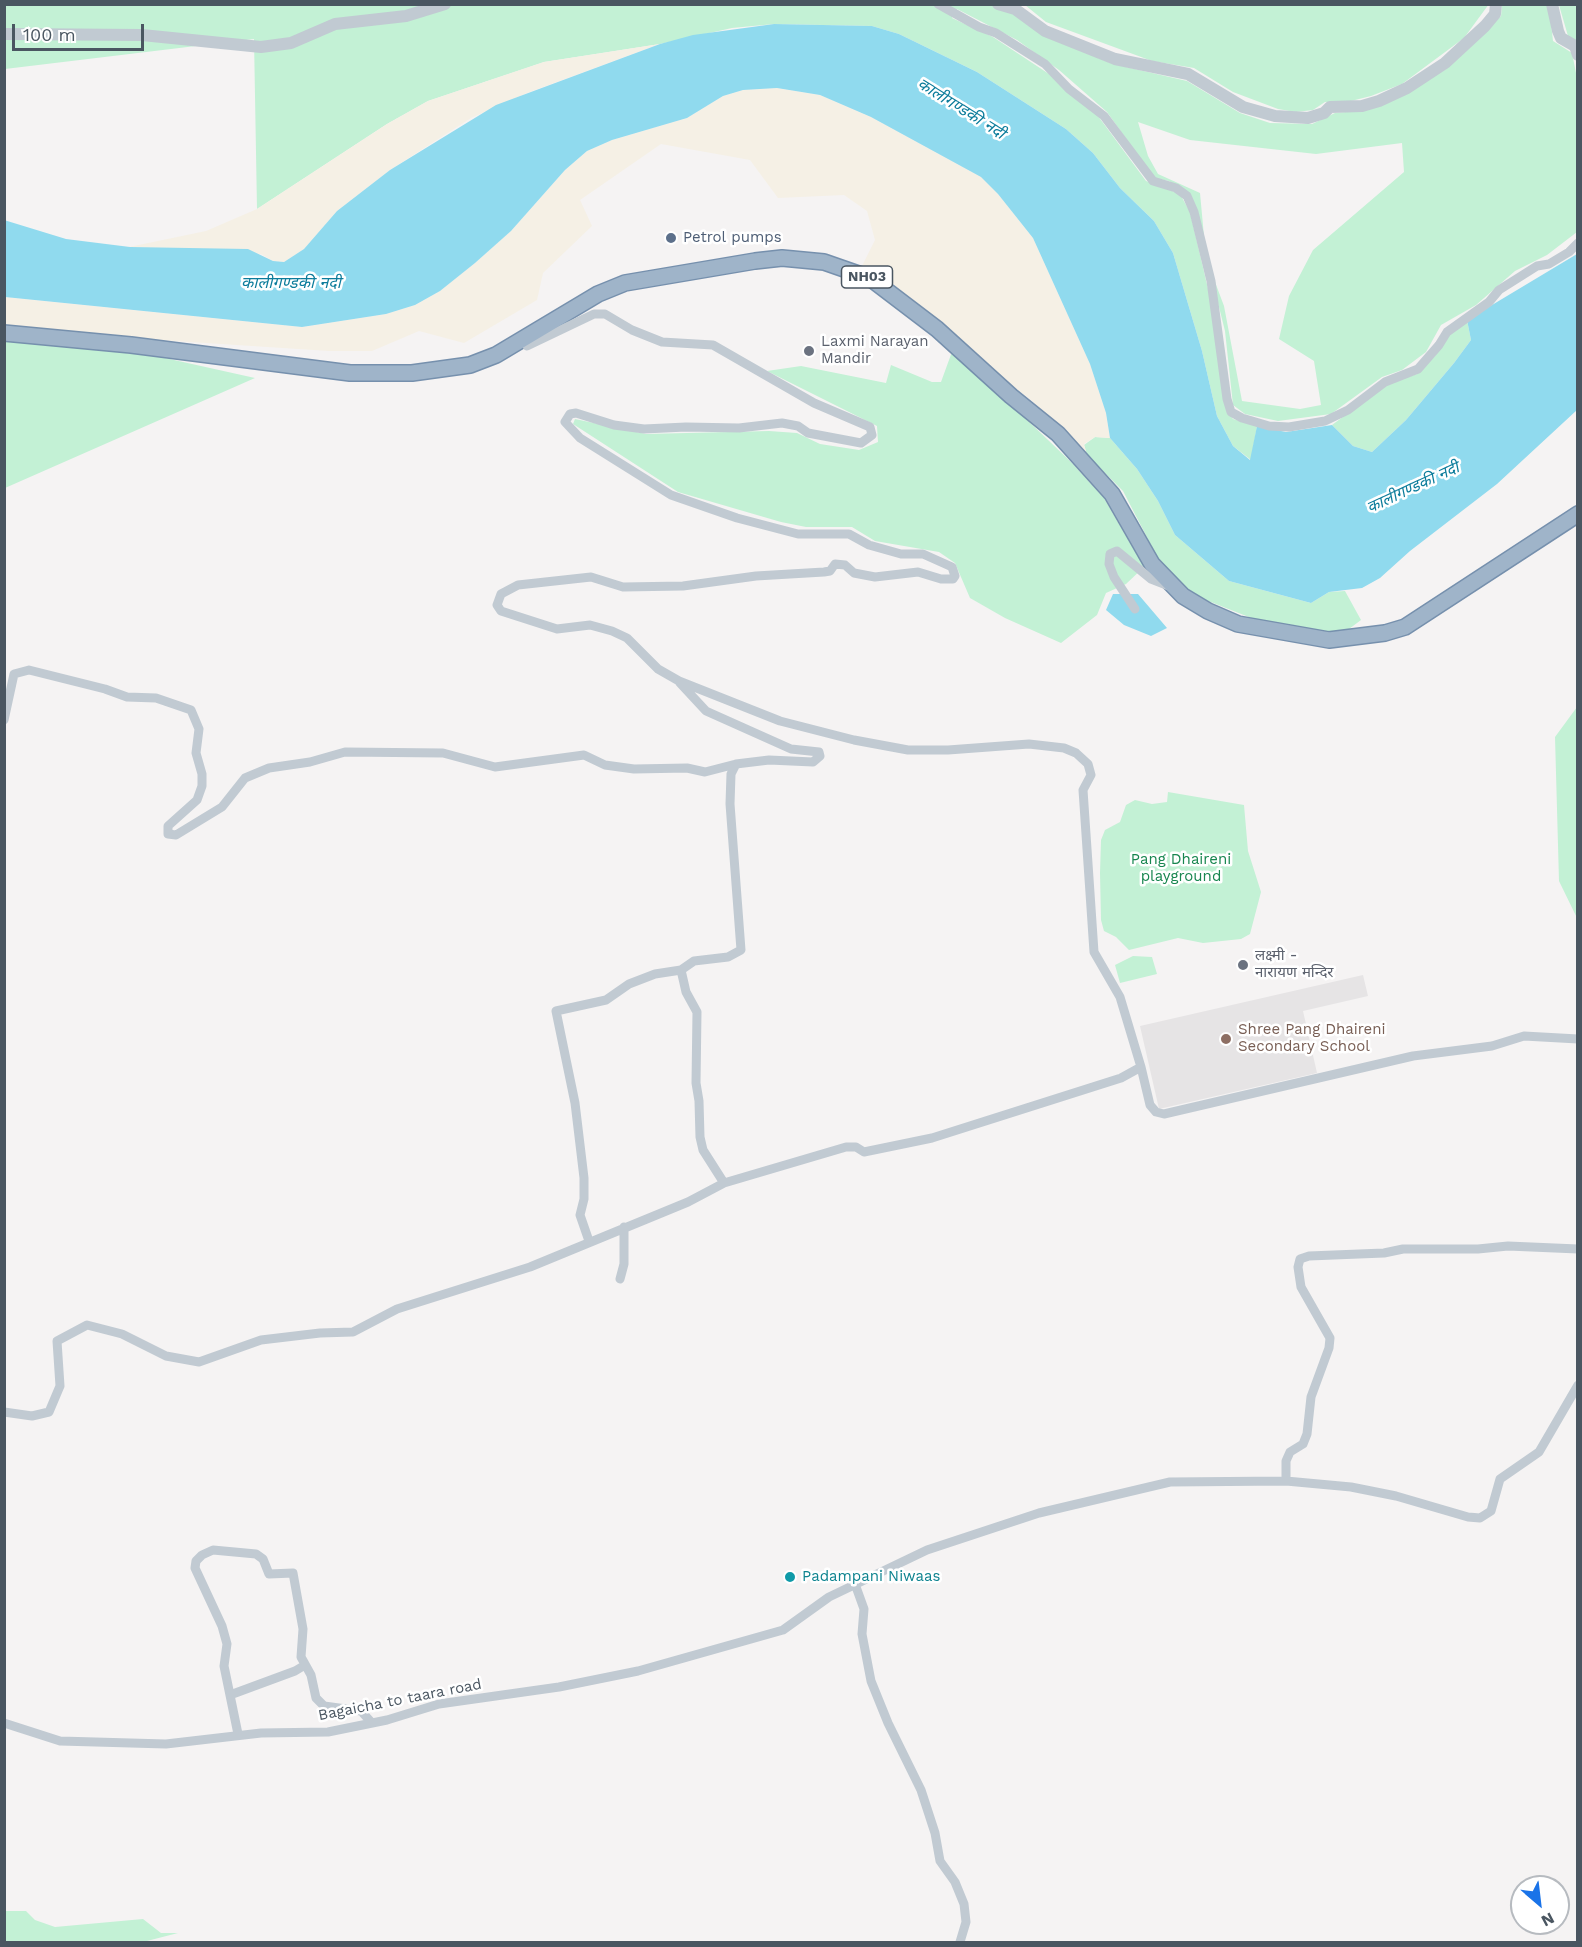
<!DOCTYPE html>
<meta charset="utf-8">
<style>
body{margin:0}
#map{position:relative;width:1582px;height:1947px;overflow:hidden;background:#f5f3f3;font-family:"Work Sans",sans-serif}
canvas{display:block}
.frame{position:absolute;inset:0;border:6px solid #4a5661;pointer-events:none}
.north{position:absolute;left:1510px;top:1875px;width:60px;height:60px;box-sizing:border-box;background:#fff;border:2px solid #b7bbc0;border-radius:50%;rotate:152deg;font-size:16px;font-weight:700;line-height:24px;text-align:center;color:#4a5661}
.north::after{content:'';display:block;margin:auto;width:21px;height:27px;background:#1a73e8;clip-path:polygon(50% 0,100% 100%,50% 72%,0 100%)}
.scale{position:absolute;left:12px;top:24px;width:132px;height:27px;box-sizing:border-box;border:3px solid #4a5661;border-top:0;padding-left:8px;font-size:18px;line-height:21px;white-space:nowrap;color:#4a5661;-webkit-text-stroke:4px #fff;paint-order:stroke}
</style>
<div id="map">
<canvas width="1582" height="1947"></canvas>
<div class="frame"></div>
<div class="north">N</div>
<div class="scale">100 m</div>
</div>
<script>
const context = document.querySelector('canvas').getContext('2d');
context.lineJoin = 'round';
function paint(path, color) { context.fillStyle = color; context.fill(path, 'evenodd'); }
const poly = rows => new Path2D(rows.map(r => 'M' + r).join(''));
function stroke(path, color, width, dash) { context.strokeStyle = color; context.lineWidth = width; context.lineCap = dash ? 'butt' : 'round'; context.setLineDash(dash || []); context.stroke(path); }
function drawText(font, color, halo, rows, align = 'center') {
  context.font = font + ' "Work Sans","Noto Sans Devanagari",sans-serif'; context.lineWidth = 5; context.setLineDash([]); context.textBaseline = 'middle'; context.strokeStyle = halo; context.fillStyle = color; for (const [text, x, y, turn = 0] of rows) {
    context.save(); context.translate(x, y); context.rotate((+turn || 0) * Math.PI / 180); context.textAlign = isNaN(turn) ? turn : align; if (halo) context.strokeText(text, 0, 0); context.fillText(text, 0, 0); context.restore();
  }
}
paint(poly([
 [1363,975,1368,996,1303,1011,1317,1073,1159,1109,1140,1026]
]), '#e6e4e5');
paint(poly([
 [987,4,1012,12,1040,34,1113,64,1187,81,1240,113,1270,123,1312,124,1335,113,1368,110,1411,91,1446,69,1501,16,1502,5,1549,5,1553,41,1572,53,1577,78,1577,232,1547,255,1515,271,1476,305,1441,325,1426,352,1402,370,1382,377,1331,414,1278,421,1245,414,1233,405,1225,331,1195,211,1188,194,1169,181,1154,178,1107,112,1059,70,1017,40,957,9,952,18,993,37,1049,74,1098,116,1146,181,1180,194,1190,212,1209,293,1227,411,1233,419,1257,426,1251,460,1233,446,1217,416,1202,351,1173,253,1154,221,1120,188,1093,153,1066,129,977,72,899,34,872,26,774,24,732,28,660,44,544,62,428,101,387,124,257,209,254,39,5,69,5,5],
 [1138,122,1190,140,1316,154,1402,143,1404,172,1313,250,1289,296,1279,339,1314,361,1321,405,1300,409,1242,401,1224,306,1206,258,1200,193,1158,174,1148,156],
 [1489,4,1464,38,1402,84,1371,96,1347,102,1325,102,1313,110,1296,112,1278,109,1233,92,1194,68,1152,61,1046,22,1025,5],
 [1559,5,1577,5,1577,44,1568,36],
 [1467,320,1471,340,1454,363,1406,420,1372,452,1353,446,1332,425,1387,384,1417,374,1435,356,1451,331],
 [4,341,156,356,255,378,5,488],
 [953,349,1071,462,1104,498,1144,567,1126,584,1106,593,1097,615,1061,643,1005,618,970,598,955,563,939,552,875,541,852,527,806,527,781,522,678,492,573,424,575,419,646,434,769,431,797,433,820,444,859,450,878,442,877,426,767,371,801,366,886,383,891,365,932,382,941,382],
 [1095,437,1110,438,1137,469,1158,501,1175,535,1229,581,1311,603,1329,592,1345,591,1361,620,1341,635,1259,621,1193,595,1163,568,1123,491,1087,455,1084,445],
 [1577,707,1577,918,1559,881,1555,737],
 [1168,792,1244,805,1248,851,1261,892,1250,934,1241,939,1203,943,1178,938,1129,950,1116,937,1104,931,1101,920,1100,873,1101,840,1105,830,1120,822,1126,805,1135,800,1152,804,1167,802],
 [1133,956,1152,957,1157,974,1120,983,1115,965],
 [5,1911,26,1911,35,1920,55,1927,143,1919,161,1933,178,1933,147,1941,5,1942]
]), '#c3f1d5');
paint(poly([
 [660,44,527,93,471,118,390,170,337,211,304,249,284,262,273,261,261,254,129,247,206,231,257,209,387,124,428,101,544,62],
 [777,88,820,95,871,117,981,177,998,194,1033,238,1090,364,1106,413,1110,438,1095,437,1084,444,1087,455,1031,400,860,270,875,240,867,211,844,195,778,198,750,160,661,144,580,200,592,226,543,273,537,300,464,343,419,331,372,351,329,351,82,335,5,327,4,297,302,327,386,314,415,305,440,291,475,263,511,231,565,170,587,151,612,140,687,118,723,96,743,90]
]), '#f5f0e5');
paint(poly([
 [774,24,872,26,899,34,977,72,1066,129,1093,153,1120,188,1154,221,1173,253,1202,351,1217,416,1233,446,1250,460,1257,426,1286,432,1332,425,1353,446,1372,452,1406,420,1454,363,1471,340,1467,320,1577,254,1577,410,1497,484,1410,551,1380,578,1362,588,1329,592,1311,603,1229,581,1175,535,1158,501,1137,469,1110,438,1106,413,1090,364,1033,238,998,194,981,177,871,117,820,95,777,88,743,90,723,96,687,118,612,140,587,151,565,170,511,231,475,263,440,291,415,305,386,314,302,327,5,297,4,220,66,239,130,247,248,249,273,261,284,262,304,249,337,211,390,170,496,105,660,44,693,35],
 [1113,594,1138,594,1167,628,1151,636,1124,625,1106,610]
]), '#90daee');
const trunk = poly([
 [4,333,131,345,350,373,412,373,470,365,496,355,598,294,625,283,755,261,782,258,824,262,870,278,937,329,1011,396,1058,434,1112,494,1152,564,1183,596,1208,611,1238,624,1329,640,1385,633,1405,627,1578,514]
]);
stroke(trunk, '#7690ad', 18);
stroke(poly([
 [938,4,979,27,996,33,1045,64,1069,89,1104,116,1153,181,1176,188,1187,196,1194,212,1211,281,1227,399,1231,412,1242,418,1269,426,1289,427,1325,421,1348,410,1385,382,1418,369,1439,345,1447,332,1489,302,1499,290,1537,266,1549,264,1569,252,1578,243],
 [1135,609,1114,577,1109,564,1110,554,1117,551,1151,579,1169,586],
 [680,683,706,711,791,749,819,752,820,756,813,762,769,760,736,764],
 [4,720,14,674,29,670,105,689,127,697,156,698,191,710,199,729,196,753,202,774,202,786,197,800,168,826,168,834,176,835,222,807,245,778,269,768,310,762,345,752,443,753,495,767,584,755,605,765,634,769,687,768,705,772,736,764,731,774,730,804,741,950,728,957,694,961,681,970,686,992,697,1012,696,1083,699,1101,700,1137,703,1150,724,1183],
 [1141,1067,1150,1105,1156,1112,1164,1114,1413,1056,1492,1046,1524,1036,1578,1039],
 [589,1241,580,1215,584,1199,584,1178,575,1103,556,1011,606,1000,629,984,655,974,681,970],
 [620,1279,624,1264,624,1227],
 [4,1412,32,1416,49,1412,60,1386,57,1341,87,1325,122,1334,166,1356,199,1362,261,1340,320,1333,353,1332,397,1309,530,1267,688,1202,724,1183,846,1147,856,1147,864,1152,932,1138,1121,1078,1141,1067,1120,997,1094,952,1083,790,1091,775,1088,764,1076,753,1064,748,1029,744,948,750,908,750,854,740,780,721,679,681,658,669,627,638,612,631,590,625,557,629,501,611,497,605,501,594,518,585,591,577,623,587,683,586,756,576,824,572,830,571,835,564,845,565,854,573,875,577,918,572,941,579,953,579,955,576,952,567,923,554,901,554,869,545,849,534,798,534,737,518,671,495,580,438,565,422,570,414,576,413,614,425,644,429,686,427,739,428,782,423,798,426,808,433,861,443,872,435,870,427,814,403,713,345,662,342,632,330,605,314,594,314,527,346,524,340],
 [1286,1481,1286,1461,1290,1452,1303,1444,1307,1434,1311,1397,1329,1348,1330,1338,1301,1287,1298,1267,1300,1259,1309,1256,1384,1253,1403,1249,1478,1249,1508,1246,1578,1249],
 [855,1584,864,1609,862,1634,871,1681,888,1723,921,1790,935,1833,940,1861,955,1882,964,1904,966,1922,960,1942],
 [230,1695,295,1671,305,1665],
 [4,1723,60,1741,166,1744,261,1733,328,1732,387,1720,439,1704,559,1687,638,1671,783,1630,829,1597,927,1550,1039,1513,1170,1482,1286,1481,1351,1487,1396,1496,1468,1517,1480,1518,1491,1511,1500,1479,1539,1452,1578,1385],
 [238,1734,224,1666,227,1644,222,1626,195,1568,196,1561,202,1555,213,1550,256,1554,263,1559,269,1574,293,1573,303,1629,301,1657,311,1675,316,1698,324,1706,361,1711,372,1723]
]), '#c1cad2', 9);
stroke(poly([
 [998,4,1015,9,1045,31,1115,59,1188,74,1243,107,1275,116,1308,118,1324,113,1330,107,1362,106,1379,101,1407,88,1445,63,1485,26,1495,14,1496,4],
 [1552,4,1558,31,1561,38,1575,46,1578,55],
 [4,34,142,35,261,47,291,43,335,24,406,16,445,4]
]), '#c1cad2', 12);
stroke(trunk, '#9fb4c9', 15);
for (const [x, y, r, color] of [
 [671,238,6,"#5c6f8a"],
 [809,351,6,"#6b7280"],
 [1243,965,6,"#6b7280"],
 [1226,1039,6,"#8d6e63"],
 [790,1577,6,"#0f9aa8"]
]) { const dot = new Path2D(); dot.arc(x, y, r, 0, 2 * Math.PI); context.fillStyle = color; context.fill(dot); stroke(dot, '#fff', 2); }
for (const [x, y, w] of [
 [867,277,51]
]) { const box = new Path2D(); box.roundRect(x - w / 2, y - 11, w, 22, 4.5); context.fillStyle = '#fff'; context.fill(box); stroke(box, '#4a5661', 1.5); }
drawText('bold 14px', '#4a5661', null, [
 ["NH03",867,277]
]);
drawText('15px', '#4e5e75', '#fff', [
 ["Petrol pumps",683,238]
], 'left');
drawText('15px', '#5b616d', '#fff', [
 ["Laxmi Narayan",821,342],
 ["Mandir",821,359],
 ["लक्ष्मी -",1255,956],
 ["नारायण मन्दिर",1255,973]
], 'left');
drawText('15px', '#17864f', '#fff', [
 ["Pang Dhaireni",1181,860],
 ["playground",1181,877]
]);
drawText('15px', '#785e54', '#fff', [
 ["Shree Pang Dhaireni",1238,1030],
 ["Secondary School",1238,1047]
], 'left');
drawText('15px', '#0d838f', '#fff', [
 ["Padampani Niwaas",802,1577]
], 'left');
drawText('15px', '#4a5661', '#fff', [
 ["Bagaicha to taara road",400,1700,-11]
]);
drawText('italic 16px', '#0c7c9b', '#fff', [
 ["कालीगण्डकी नदी",961,109,32],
 ["कालीगण्डकी नदी",291,283],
 ["कालीगण्डकी नदी",1413,488,-25]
]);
</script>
